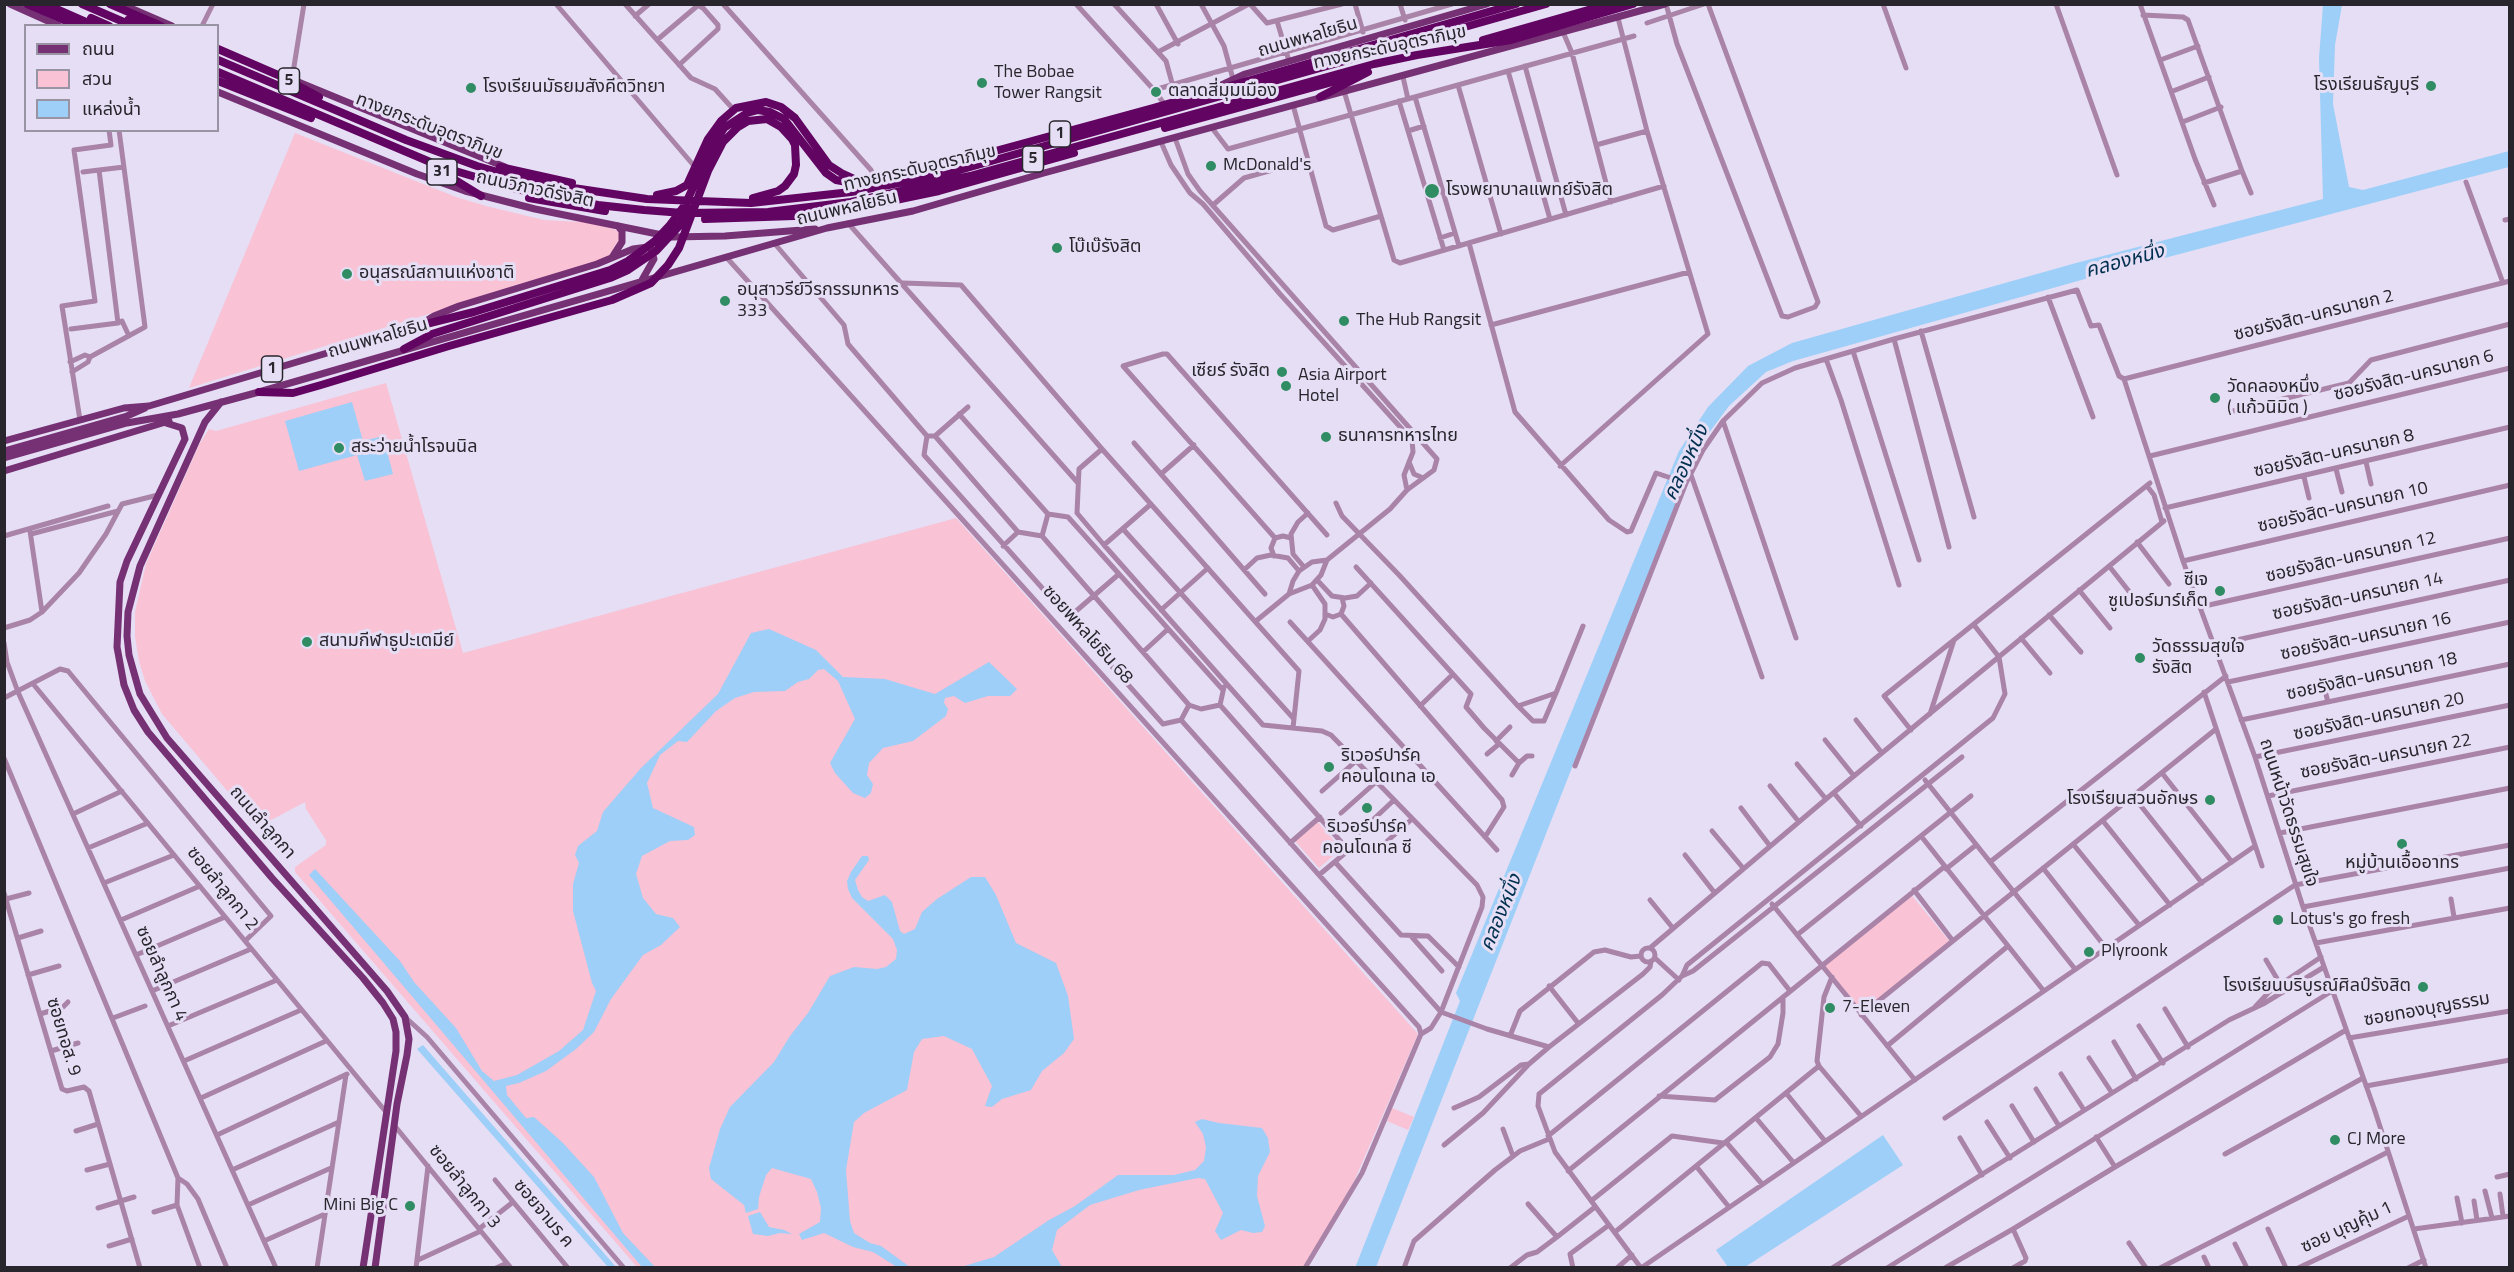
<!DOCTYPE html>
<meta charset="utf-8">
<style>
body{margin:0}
#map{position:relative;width:2514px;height:1272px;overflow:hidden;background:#e5def4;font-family:"Titillium Web","Noto Sans Thai",sans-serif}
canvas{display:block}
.frame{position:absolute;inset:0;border:6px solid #28252d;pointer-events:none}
.legend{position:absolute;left:24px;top:24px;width:195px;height:108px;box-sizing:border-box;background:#e5def4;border:2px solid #9994a4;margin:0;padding:8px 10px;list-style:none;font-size:18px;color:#28252d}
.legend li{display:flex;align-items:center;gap:12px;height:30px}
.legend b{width:30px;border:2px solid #9994a4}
</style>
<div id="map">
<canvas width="2514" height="1272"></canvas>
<div class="frame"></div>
<ul class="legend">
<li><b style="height:8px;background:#763074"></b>ถนน</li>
<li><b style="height:16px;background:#f9c2d5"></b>สวน</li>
<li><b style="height:16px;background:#9ecff8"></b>แหล่งน้ำ</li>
</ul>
</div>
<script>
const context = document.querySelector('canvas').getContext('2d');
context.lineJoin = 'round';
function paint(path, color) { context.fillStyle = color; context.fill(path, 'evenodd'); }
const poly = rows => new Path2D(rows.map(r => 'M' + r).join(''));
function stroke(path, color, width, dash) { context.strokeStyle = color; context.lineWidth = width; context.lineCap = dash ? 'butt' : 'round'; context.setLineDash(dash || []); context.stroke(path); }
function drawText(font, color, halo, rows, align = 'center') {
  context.font = font + ' "Titillium Web","Noto Sans Thai",sans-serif'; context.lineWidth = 6; context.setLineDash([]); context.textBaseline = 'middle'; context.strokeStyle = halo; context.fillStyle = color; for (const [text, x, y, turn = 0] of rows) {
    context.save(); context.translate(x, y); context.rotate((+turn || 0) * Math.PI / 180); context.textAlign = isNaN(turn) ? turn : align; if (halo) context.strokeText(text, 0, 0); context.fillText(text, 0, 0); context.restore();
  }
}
paint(poly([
 [295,133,456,197,486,206,544,220,580,222,598,221,620,232,620,248,607,259,189,388],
 [386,383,463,653,956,518,1418,1034,1348,1195,1303,1267,637,1267,295,872,295,867,326,845,326,840,306,809,305,802,258,827,162,714,145,681,139,661,135,637,135,612,146,564,199,445,209,429,216,431],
 [1317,821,1341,849,1319,868,1295,841],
 [1909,892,1950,942,1863,1012,1823,965],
 [1392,1108,1414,1117,1408,1130,1387,1121]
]), '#f9c2d5');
paint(poly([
 [2323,5,2342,5,2335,45,2333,104,2349,187,2363,190,2509,151,2509,167,2085,279,1793,361,1766,372,1729,406,1697,449,1376,1267,1355,1268,1460,1001,1456,993,1679,451,1708,407,1748,366,1792,343,2076,263,2323,199,2319,58],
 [352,402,363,441,383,436,393,474,365,481,357,455,299,471,285,421],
 [769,629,816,650,843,677,885,679,935,694,989,662,1017,689,1010,696,988,696,965,703,954,696,945,698,944,703,948,709,946,716,913,741,883,748,869,763,867,775,873,784,871,793,865,798,853,793,835,773,830,763,855,719,838,681,824,669,818,670,809,679,798,682,785,691,754,692,735,698,716,711,687,742,678,741,660,755,647,783,653,808,694,827,695,835,688,840,670,841,642,856,636,874,643,898,656,914,673,918,680,927,661,945,643,955,611,999,594,1032,576,1049,546,1071,519,1083,506,1086,507,1095,526,1118,534,1117,563,1143,594,1177,623,1233,655,1267,642,1267,309,875,315,869,400,961,414,982,456,1028,482,1071,494,1081,517,1075,559,1051,583,1030,596,991,592,983,573,911,573,884,579,863,575,855,578,846,597,831,603,812,641,768,718,694,751,633],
 [862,856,868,856,869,860,855,880,858,890,862,897,868,901,885,895,892,902,900,931,904,934,915,929,922,912,937,899,971,877,985,877,996,895,1016,943,1056,963,1068,996,1074,1039,1064,1053,1042,1071,1031,1090,1002,1099,992,1107,985,1106,992,1086,972,1049,944,1036,922,1039,914,1052,907,1090,864,1113,854,1122,846,1170,850,1221,854,1233,870,1243,881,1246,910,1267,897,1267,873,1252,853,1247,824,1233,802,1240,799,1234,820,1222,821,1208,817,1192,811,1179,772,1168,766,1175,759,1197,758,1209,746,1213,744,1205,711,1179,709,1168,720,1129,730,1107,774,1062,790,1036,808,1013,830,976,854,967,877,969,886,967,896,959,897,950,893,939,852,898,848,889,847,881,851,872],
 [423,1045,616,1267,608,1267,417,1049],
 [1202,1119,1219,1123,1262,1128,1268,1138,1270,1152,1258,1176,1257,1196,1265,1226,1262,1232,1253,1233,1241,1230,1221,1240,1215,1231,1223,1213,1205,1179,1198,1178,1139,1190,1090,1205,1057,1230,1052,1250,1062,1267,961,1267,994,1257,1049,1220,1075,1206,1118,1175,1174,1175,1195,1170,1204,1161,1206,1147,1203,1134,1195,1122],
 [1883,1135,1903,1165,1745,1267,1728,1267,1716,1250],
 [760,1212,769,1227,784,1230,792,1234,780,1233,768,1236,753,1234,748,1216]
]), '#9ecff8');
stroke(poly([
 [556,4,695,167],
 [625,4,691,78,715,89,734,110],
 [723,4,871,170,875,178],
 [1076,4,1154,90,1165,105],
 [1114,4,1166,61,1177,101],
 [1156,4,1178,44],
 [1201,4,1224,46,1233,79],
 [1250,4,1267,23,1342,4],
 [1355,4,1363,32],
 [1400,4,1405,20],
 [1666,4,1677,44,1782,316,1788,317,1815,307,1818,302,1708,4],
 [1883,4,1906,68],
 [2056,4,2117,175],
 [2140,4,2195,159,2214,205],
 [2143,15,2183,17,2188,20,2242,171],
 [635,16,649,4],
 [1277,21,1289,61],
 [1647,23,1704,4],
 [202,26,213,4],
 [1563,32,1572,53,1611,202],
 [657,40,696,7,697,4],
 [1158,52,1249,4],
 [2163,59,2198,46],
 [679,65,718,29,718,25,703,8,697,5],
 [1525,66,1566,215],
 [1508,71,1550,219],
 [1403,77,1408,99],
 [292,79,304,4],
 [1458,85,1501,234],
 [1154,90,1452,4],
 [1344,91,1394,260,1400,263,1664,186],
 [2173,91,2209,77],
 [1415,97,1459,246],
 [1399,101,1444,250],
 [1293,105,1326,226,1333,230,1381,216],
 [2185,121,2221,107],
 [1212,128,1228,149,1634,36],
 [1408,131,1424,126],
 [1175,138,1188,174,1200,191,1437,459,1434,470,1407,490,1390,509,1327,560,1321,575,1312,585,1289,594,1256,621],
 [1161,142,1171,165,1190,193,1203,204,1280,294,1412,440,1413,452,1404,475,1407,490],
 [1596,145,1647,131],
 [124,167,99,170,118,323,122,321,129,336],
 [83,172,99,170],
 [2466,182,2503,283],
 [2204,183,2242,171,2251,193],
 [1428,196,1443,191],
 [1213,205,1244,178,1308,160],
 [2505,220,2510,219],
 [848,223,1078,483],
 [1440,238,1455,233],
 [1469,243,1515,412,1609,520,1627,532,1631,531,1656,473,1686,483],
 [775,244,844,325,848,344,927,436,935,436,1018,532],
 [727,258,1419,1027,1421,1034],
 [903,283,961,285,1102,449,1299,671,1293,728],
 [2048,297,2093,417],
 [1491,325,1689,272],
 [71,329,118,323],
 [1921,331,1974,517],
 [1894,339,1949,547],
 [1853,351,1919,560],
 [1826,359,1841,400,1899,585],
 [70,362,85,355,90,357],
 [72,372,88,362,90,357,145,327,119,130],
 [2233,411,2349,383,2371,360,2510,324],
 [959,414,1048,514],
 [80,420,62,306,95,301,74,150,111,145,109,130],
 [1723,421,1796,638],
 [927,436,924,455,1163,724,1181,720,1189,705],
 [935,436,968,407],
 [1134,443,1265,594],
 [1102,449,1079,469,1077,513,1104,545,1263,725,1322,731,1331,735,1477,885,1483,897,1482,907,1441,1012,1431,1028,1421,1034,1362,1173,1305,1268],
 [2150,456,2510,368],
 [1409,462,1414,474,1423,478],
 [2366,462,2371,484],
 [1560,466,1708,334,1647,131,1618,18],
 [2336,469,2342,492],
 [1161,474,1194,445],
 [1691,475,1762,677],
 [2304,477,2309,498],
 [2147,486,2154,495,2162,522],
 [1336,503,1342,516,1400,576,1518,706,1556,693,1583,626],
 [2165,508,2510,427],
 [1123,529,1294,719],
 [30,531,42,612],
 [31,534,118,511],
 [4,536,108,506],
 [1042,536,1048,514,1068,517,1223,690],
 [1275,538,1123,366,1163,354,1167,354,1327,535],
 [2137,542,2169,584],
 [1104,545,1151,504],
 [1003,546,1018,532,1042,536,1189,705,1201,709,1220,705],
 [1274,556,1271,548,1275,538,1283,536,1291,538],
 [2183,561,2510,485],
 [2109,566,2139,604],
 [1304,567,1293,554,1291,534,1298,522,1308,513],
 [1356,567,1471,694,1466,707,1484,728,1519,763,1512,775],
 [1244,570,1257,558,1271,555,1288,558,1299,571],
 [1317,580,1332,596,1345,598,1357,596,1371,583],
 [2079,590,2110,628],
 [1289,594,1293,581,1299,571,1312,562,1327,560],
 [2200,607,2510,538],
 [1161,610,1208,568],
 [1325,614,1333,617,1341,614,1344,606,1342,598],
 [1341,614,1502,800,1504,807,1485,837],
 [2049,615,2081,652],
 [1068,618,1119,574],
 [1290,622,1497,850],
 [4,628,30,620,42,612,79,573,106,534,122,504,158,495],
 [2021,638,2050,673],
 [1308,641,1320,630,1325,619,1325,604,1312,585],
 [4,643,7,662,18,692,276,1268],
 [2214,645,2510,580],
 [1143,652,1168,629],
 [2228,682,2510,622],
 [2323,683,2328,702],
 [34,685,386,1112],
 [2204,692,2262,866],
 [4,698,60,669,68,671,271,916,245,941],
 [1220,705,1343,844,1344,854,1319,875],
 [1220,705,1224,687],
 [1420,706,1452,675],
 [1518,706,1533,721,1544,721,1556,693],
 [1930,714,1954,640],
 [1181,720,1441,1012,1487,1029,1549,1047,1643,974,1650,967,1651,961],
 [1856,720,1882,753],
 [2241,720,2510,664],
 [1911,730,1884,696,2150,483],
 [1825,740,1854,776],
 [1496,741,1510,727],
 [1487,754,1499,744],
 [2255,757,2510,705],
 [4,758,178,1178,177,1205,200,1268],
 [1519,763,1527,756,1532,756],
 [1797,764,1826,799],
 [1575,766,1686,483,1703,450,1723,421,1762,383,1795,368,1894,339,2077,290,2091,326,2099,325,2119,376,2124,379],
 [2162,773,2232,862],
 [1925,780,2075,969],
 [1770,786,1799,822],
 [1322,791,1356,761],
 [1834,793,1861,826],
 [2133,796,2202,883],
 [2268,796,2510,747],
 [1741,808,1770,846],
 [1341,813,1376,782],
 [73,814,122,791],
 [2103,821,2170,905],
 [1712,831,1743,868],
 [1360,832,1394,800],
 [2280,833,2510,788],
 [1921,836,2043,990],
 [1290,843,1320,817],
 [2073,844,2139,925],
 [88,848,148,823],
 [1375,852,1412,819],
 [1685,855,1714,892],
 [1335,862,1401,935,1428,936,1459,967],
 [1990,862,2226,676],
 [2043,868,2106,948],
 [1946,869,1976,845],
 [104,883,174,855],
 [1914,890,1953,941],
 [4,893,62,1089,67,1091,84,1087,89,1091,140,1268],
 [6,899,29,893],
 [2451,899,2454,917],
 [1650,900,1672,927],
 [1772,904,1915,1080],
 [2303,907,2510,868],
 [121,920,200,886],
 [1797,935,1971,796],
 [1411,936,1442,971],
 [18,938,41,931],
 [2316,943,2510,908],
 '1641 955a7 7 0 1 1 14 0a7 7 0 1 1-14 0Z',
 [1650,948,1826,799,2164,521],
 [136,955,225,917],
 [1655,958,1679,980],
 [2266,960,2282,987],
 [28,975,59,966],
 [1682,976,1687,965,1993,718,2005,694,1999,657,1974,625],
 [1832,977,1824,997,1817,1061,1819,1066,1861,1116],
 [1549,986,1578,1023],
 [152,991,251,949],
 [2255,1007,2269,992,2321,957],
 [2165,1009,2188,1047],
 [40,1014,63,1007,68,1002],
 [1861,1015,2216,729],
 [405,1017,427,1037,624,1268],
 [113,1018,145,1006],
 [168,1026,277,980],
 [2139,1026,2163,1063],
 [1510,1036,1520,1011,1594,952,1605,950,1631,957,1641,956],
 [2349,1038,2510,1011],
 [2114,1042,2136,1079],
 [1887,1046,2008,946],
 [51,1051,78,1043],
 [2089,1058,2112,1093],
 [184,1061,301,1010],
 [2061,1074,2084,1110],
 [2366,1086,2510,1060],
 [2036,1089,2059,1126],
 [1786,1093,1825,1141],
 [1659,1096,1715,1100,1770,1057,1778,1044,1783,1013,1783,997],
 [201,1098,326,1041],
 [2012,1106,2034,1142],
 [1454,1108,1479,1097,1521,1065,1529,1064],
 [1756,1118,1793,1162],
 [1945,1118,2295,885,2510,845],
 [1987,1122,2010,1158],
 [394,1125,511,1268],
 [1503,1129,1513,1156],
 [76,1131,98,1124],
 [217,1135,347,1074],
 [1548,1136,1762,963,1769,964,1790,991],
 [1960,1138,1982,1175],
 [1726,1142,1762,1184],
 [1444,1145,1483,1113,1529,1064,1549,1047],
 [2225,1154,2363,1078],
 [1696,1166,1729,1207],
 [2115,1167,2346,1030],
 [87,1170,110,1164],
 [232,1170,339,1122],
 [1568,1171,1944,867],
 [2497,1177,2510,1174],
 [178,1178,187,1184,198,1199,227,1268],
 [495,1180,568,1268],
 [2485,1191,2492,1218],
 [2500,1194,2503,1216],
 [2457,1198,2462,1223],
 [1591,1201,1672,1136,1723,1143],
 [2474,1201,2477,1220],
 [1528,1204,1557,1237,1595,1207],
 [248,1205,331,1168],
 [98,1208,134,1197],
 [154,1212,177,1205],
 [479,1229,513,1202],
 [2268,1229,2286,1268],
 [2414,1229,2510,1216],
 [1615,1232,1819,1066],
 [264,1241,325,1214],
 [2129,1243,2146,1268],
 [2235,1244,2247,1268],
 [109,1246,132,1239],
 [2204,1257,2209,1268],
 [418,1260,481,1231],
 [317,1268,346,1075],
 [416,1268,428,1166],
 [496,1268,507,1263],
 [1404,1268,1414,1241,1495,1170,1520,1151,1549,1139],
 [1510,1268,1527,1255,1537,1252,1557,1237],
 [1573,1268,1570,1254,1609,1225],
 [1617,1268,1632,1255],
 [1641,1268,1555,1152,1538,1106,1539,1094,1662,995,1682,976,1693,971,1962,757],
 [1641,1268,2255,846],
 [1832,1268,2229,1020,2263,1004,2324,967],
 [1887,1268,2332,991],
 [1945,1268,2013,1229],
 [2013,1268,2025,1261,2026,1258,2013,1229,2115,1167,2096,1137],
 [2160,1268,2388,1152],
 [2298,1268,2409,1216],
 [2408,1268,2424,1260],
 [2426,1268,2374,1108,2303,907,2255,757,2183,561,2124,379,2510,281]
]), '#aa83a8', 5);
stroke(poly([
 [10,4,59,26],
 [121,4,172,26],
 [291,79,505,167],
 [1215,88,1245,74,1487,4],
 [218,92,417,174,465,191,535,209,672,237,725,236,815,229],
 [613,256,622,242,622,231,618,226],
 [221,402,205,422,140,566,128,612,127,636,129,655,140,694,167,738,387,991,405,1017,409,1039,407,1055,397,1104,375,1268],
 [166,423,182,428,185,439,127,561,120,582,117,647,124,685,134,710,148,732,272,878,363,978,383,1003,393,1019,396,1032,396,1051,363,1268],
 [4,441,124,408,149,406,418,326,434,316,459,306,597,264,633,249,648,247,651,249,654,259,642,280],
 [4,451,127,416,145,408],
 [4,458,127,423,178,414,259,392,827,228,913,211,1044,173,1665,4],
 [4,471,169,421]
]), '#763074', 7);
stroke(poly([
 [27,4,78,26],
 [45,4,95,26],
 [82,4,133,26],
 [110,4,161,26],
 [91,18,109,26],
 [128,20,142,26],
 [1483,40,1609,4],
 [218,49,278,75,319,97],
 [218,60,406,140,477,166,515,177,560,186,647,199,751,203,851,192,942,175,1546,4],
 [218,72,442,167,516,189,598,205,644,210,683,213,768,212,851,202,970,176,1374,64,1417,55,1511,40,1633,4],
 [218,81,311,118],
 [1320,97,1368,72],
 [1165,128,1358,75],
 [500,167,572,183],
 [442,172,481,196],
 [889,180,1153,108,1516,4],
 [657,195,676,191,687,185,708,139,721,121,736,108,766,102,781,107,795,118,829,165,843,174,856,180],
 [529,198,605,211],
 [705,219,794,216,857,208,939,191,1074,153],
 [418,326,474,312,610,270,628,261,655,241,670,225,685,205,712,147,724,128,747,113,758,110,770,112,784,119,826,173,836,180,847,182,894,175],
 [404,349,432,334,610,278,628,270,656,251,681,224,690,209],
 [259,392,293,393,321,385,449,346,612,300,651,283,668,265,679,248,708,171,723,142,738,127,748,121,767,119,781,127,792,139,795,145,796,165,794,174,785,186,778,191,753,198]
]), '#620461', 8);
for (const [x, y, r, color] of [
 [982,83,6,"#308c63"],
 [2431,86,6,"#308c63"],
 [471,88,6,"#308c63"],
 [1156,92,6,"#308c63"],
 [1211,166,6,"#308c63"],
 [1432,191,8,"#308c63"],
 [1057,248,6,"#308c63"],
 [347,274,6,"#308c63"],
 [725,301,6,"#308c63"],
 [1344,321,6,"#308c63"],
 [1282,372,6,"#308c63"],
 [1286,386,6,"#308c63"],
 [2215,398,6,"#308c63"],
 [1326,437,6,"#308c63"],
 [339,448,6,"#308c63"],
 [2220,591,6,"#308c63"],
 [307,642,6,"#308c63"],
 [2140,658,6,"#308c63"],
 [1329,767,6,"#308c63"],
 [2210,800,6,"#308c63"],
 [1367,808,6,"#308c63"],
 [2402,844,6,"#308c63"],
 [2278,920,6,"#308c63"],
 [2089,952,6,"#308c63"],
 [2423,987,6,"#308c63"],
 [1830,1008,6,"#308c63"],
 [2335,1140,6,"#308c63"],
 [410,1206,6,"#308c63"]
]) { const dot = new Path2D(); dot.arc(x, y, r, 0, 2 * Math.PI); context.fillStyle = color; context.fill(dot); stroke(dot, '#e5def4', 2); }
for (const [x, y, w] of [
 [289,81,21],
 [1060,134,21],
 [1033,159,21],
 [442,172,30],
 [272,369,21]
]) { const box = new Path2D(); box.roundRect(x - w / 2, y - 13, w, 26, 4.5); context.fillStyle = '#e5def4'; context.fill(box); stroke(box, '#28252d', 1.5); }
drawText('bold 16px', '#28252d', null, [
 ["5",289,81],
 ["1",1060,134],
 ["5",1033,159],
 ["31",442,172],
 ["1",272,369]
]);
drawText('18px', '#28252d', '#e5def4', [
 ["ถนนพหลโยธิน",1308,38,-16],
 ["ทางยกระดับอุตราภิมุข",1390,48,-12],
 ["ทางยกระดับอุตราภิมุข",429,127,21],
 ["ทางยกระดับอุตราภิมุข",920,169,-13],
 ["ถนนวิภาวดีรังสิต",535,190,12],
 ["ถนนพหลโยธิน",847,209,-13],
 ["ซอยรังสิต-นครนายก 2",2314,316,-14],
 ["ถนนพหลโยธิน",378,339,-16],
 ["ซอยรังสิต-นครนายก 6",2414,376,-14],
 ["ซอยรังสิต-นครนายก 8",2334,454,-13],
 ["ซอยรังสิต-นครนายก 10",2343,508,-13],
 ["ซอยรังสิต-นครนายก 12",2351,558,-13],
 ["ซอยรังสิต-นครนายก 14",2358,597,-12],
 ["ซอยพหลโยธิน 68",1087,635,48],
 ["ซอยรังสิต-นครนายก 16",2366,637,-12],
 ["ซอยรังสิต-นครนายก 18",2372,677,-12],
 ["ซอยรังสิต-นครนายก 20",2379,717,-12],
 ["ซอยรังสิต-นครนายก 22",2386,757,-11],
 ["ถนนหน้าวัดธรรมสุขใจ",2288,813,72],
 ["ถนนลำลูกกา",262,823,49],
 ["ซอยลำลูกกา 2",222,889,51],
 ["ซอยลำลูกกา 4",161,974,66],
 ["ซอยทองบุญธรรม",2427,1010,-10],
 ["ซอยทอส. 9",63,1037,73],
 ["ซอยลำลูกกา 3",464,1187,51],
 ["ซอยจามร ค",543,1214,50],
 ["ซอย บุญคุ้ม 1",2347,1228,-25]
]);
drawText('18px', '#28252d', '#e5def4', [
 ["The Bobae",994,73],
 ["Tower Rangsit",994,94],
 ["โรงเรียนธัญบุรี",2419,86,"right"],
 ["โรงเรียนมัธยมสังคีตวิทยา",483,88],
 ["ตลาดสี่มุมเมือง",1168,92],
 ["McDonald's",1223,166],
 ["โรงพยาบาลแพทย์รังสิต",1446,191],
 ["โบ๊เบ๊รังสิต",1069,248],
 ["อนุสรณ์สถานแห่งชาติ",359,274],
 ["อนุสาวรีย์วีรกรรมทหาร",737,291],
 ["333",737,312],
 ["The Hub Rangsit",1356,321],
 ["เซียร์ รังสิต",1270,372,"right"],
 ["Asia Airport",1298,376],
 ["Hotel",1298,397],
 ["วัดคลองหนึ่ง",2227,388],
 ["( แก้วนิมิต )",2227,409],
 ["ธนาคารทหารไทย",1338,437],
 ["สระว่ายน้ำโรจนนิล",351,448],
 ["ซีเจ",2208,581,"right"],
 ["ซูเปอร์มาร์เก็ต",2208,602,"right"],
 ["สนามกีฬาธูปะเตมีย์",319,642],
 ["วัดธรรมสุขใจ",2152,648],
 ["รังสิต",2152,669],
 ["ริเวอร์ปาร์ค",1341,757],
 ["คอนโดเทล เอ",1341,778],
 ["โรงเรียนสวนอักษร",2198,800,"right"],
 ["ริเวอร์ปาร์ค",1367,828,"center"],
 ["คอนโดเทล ซี",1367,849,"center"],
 ["หมู่บ้านเอื้ออาทร",2402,864,"center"],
 ["Lotus's go fresh",2290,920],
 ["Plyroonk",2101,952],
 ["โรงเรียนบริบูรณ์ศิลป์รังสิต",2411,987,"right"],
 ["7-Eleven",1842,1008],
 ["CJ More",2347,1140],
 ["Mini Big C",398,1206,"right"]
], 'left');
drawText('italic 20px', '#002f4f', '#e5def4', [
 ["คลองหนึ่ง",2125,262,-15],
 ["คลองหนึ่ง",1687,463,-65],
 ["คลองหนึ่ง",1502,913,-68]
]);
</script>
